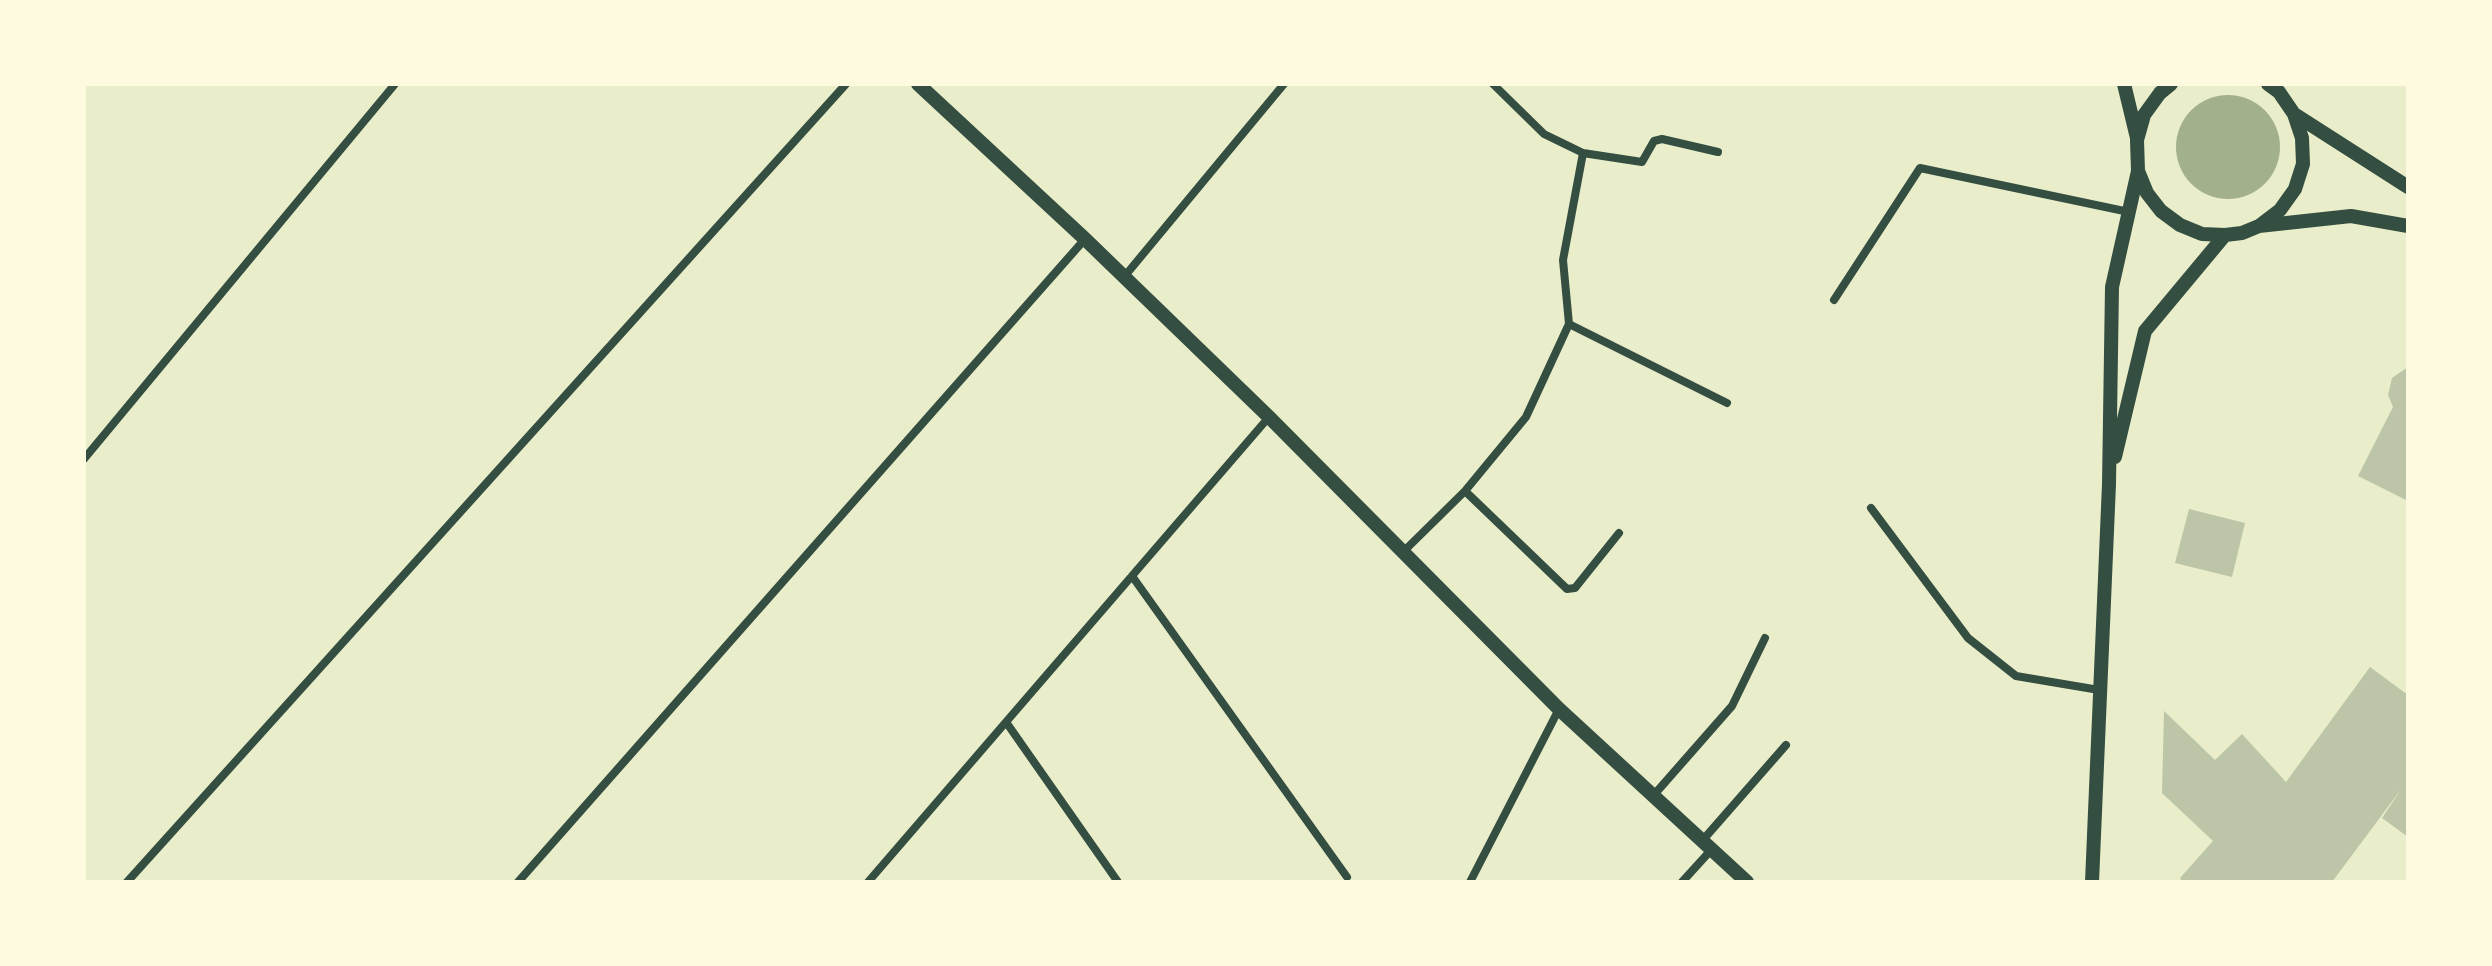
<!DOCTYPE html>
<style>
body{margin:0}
#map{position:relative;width:2492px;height:966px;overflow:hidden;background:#e9edc9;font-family:"Crimson Pro",serif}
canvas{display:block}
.frame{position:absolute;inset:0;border:86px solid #fefae0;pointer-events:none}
</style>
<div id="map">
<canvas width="2492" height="966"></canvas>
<div class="frame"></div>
</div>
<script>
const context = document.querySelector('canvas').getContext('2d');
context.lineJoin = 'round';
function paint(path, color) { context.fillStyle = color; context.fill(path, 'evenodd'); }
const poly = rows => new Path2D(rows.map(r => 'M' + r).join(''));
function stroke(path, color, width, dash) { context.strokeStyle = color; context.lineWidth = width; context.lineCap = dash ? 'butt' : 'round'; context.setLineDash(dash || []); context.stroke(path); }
paint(poly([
 '2176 147a52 52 0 1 1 104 0a52 52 0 1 1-104 0Z'
]), '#a3b18a');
paint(poly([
 [2408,367,2408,501,2358,476,2393,407,2388,395,2392,378],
 [2189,509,2245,523,2232,577,2175,563],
 [2370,667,2408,695,2408,837,2382,818,2402,788,2332,882,2183,882,2180,878,2213,841,2162,793,2164,711,2215,760,2242,734,2286,782]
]), '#bcc5a7');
stroke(poly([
 [1583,153,1642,162,1654,141,1662,139,1718,152],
 [1124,277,1284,84],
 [1834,300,1920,168,2129,212],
 [1569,324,1727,403],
 [84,459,395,84],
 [1465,491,1567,589,1575,588,1619,533],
 [1871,508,1968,638,2016,676,2099,690],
 [1403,552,1465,491,1526,417,1569,324,1563,260,1583,153,1544,134,1493,84],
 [1132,576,1347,877],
 [1006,722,1118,882],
 [1653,796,1732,706,1765,638],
 [1702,841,1786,745],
 [127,882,846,84],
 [518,882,1085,239],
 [868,882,1269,417],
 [1470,882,1559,709],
 [1682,882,1712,849]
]), '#344e41', 8);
stroke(poly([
 [918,84,1085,239,1269,417,1559,709,1747,882],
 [2124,84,2137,138],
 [2171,84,2160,93,2144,115,2137,140,2138,171,2147,193,2161,211,2180,225,2202,234,2225,235,2242,233,2259,226,2280,210,2295,189,2303,164,2302,138,2294,114,2279,92,2268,84],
 [2294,114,2408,187],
 [2259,226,2351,216,2408,226],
 [2115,457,2145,331,2225,235],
 [2092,882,2109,484,2112,287,2138,171]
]), '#344e41', 14);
</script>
